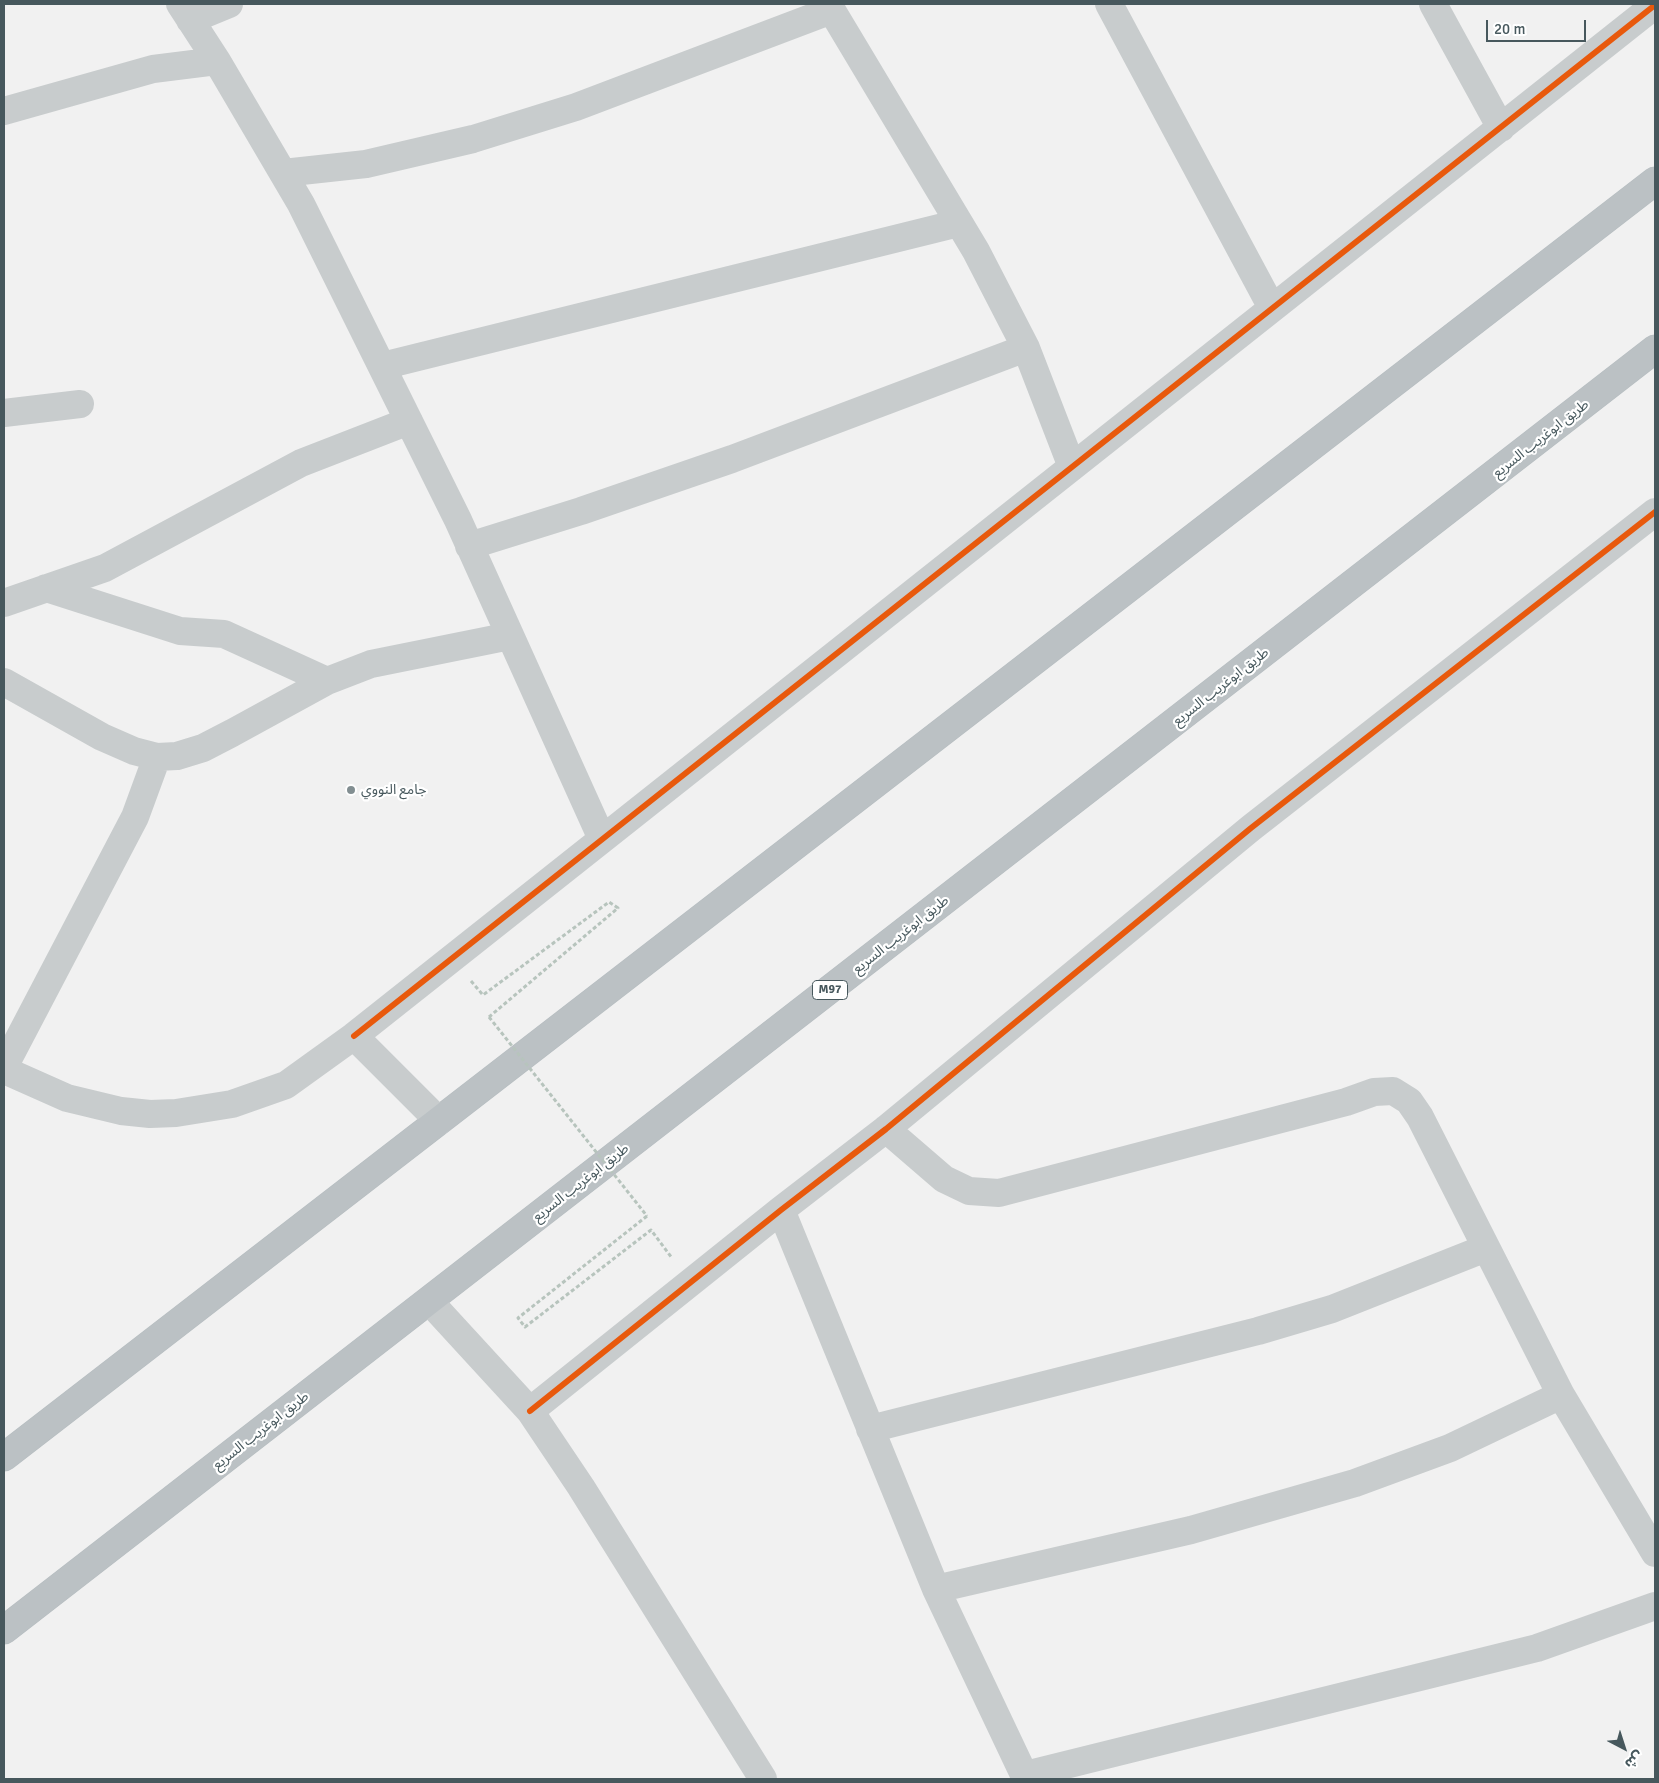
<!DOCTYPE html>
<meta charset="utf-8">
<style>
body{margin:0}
#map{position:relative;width:1659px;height:1783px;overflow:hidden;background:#f1f1f1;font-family:Signika,"Noto Sans Arabic",sans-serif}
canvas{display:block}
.frame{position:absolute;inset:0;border:5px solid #47585d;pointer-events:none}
.north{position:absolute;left:1599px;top:1723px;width:50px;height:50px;-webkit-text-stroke:4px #fff;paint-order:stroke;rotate:140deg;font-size:14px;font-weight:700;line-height:20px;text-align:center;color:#47585d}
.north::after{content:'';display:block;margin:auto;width:18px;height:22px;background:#47585d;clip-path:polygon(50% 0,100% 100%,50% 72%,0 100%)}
.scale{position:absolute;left:1486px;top:20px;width:100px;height:22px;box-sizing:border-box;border:2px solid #47585d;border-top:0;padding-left:6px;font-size:15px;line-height:18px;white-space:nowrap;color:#47585d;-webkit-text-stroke:4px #fff;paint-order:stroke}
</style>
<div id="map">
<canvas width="1659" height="1783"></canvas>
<div class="frame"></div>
<div class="north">ش</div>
<div class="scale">20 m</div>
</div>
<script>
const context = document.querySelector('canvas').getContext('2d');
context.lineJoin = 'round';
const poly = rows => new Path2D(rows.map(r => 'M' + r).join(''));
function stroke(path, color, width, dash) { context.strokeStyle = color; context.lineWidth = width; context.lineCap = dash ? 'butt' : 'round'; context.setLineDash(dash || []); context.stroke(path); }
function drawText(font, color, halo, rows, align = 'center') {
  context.font = font + ' Signika,"Noto Sans Arabic",sans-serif'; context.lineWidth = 4.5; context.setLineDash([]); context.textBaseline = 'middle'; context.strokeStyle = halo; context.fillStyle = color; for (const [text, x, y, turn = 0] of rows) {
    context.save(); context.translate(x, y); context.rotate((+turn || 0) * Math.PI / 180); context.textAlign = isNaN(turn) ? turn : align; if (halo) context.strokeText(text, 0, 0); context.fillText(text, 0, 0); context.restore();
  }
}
const highway = poly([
 [4,1457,1655,181],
 [4,1630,1655,349]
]);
stroke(highway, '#b6bdc0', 29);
stroke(poly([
 [471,981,483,995,609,902,618,908,489,1017],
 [647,1216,518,1318,525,1327,651,1230,672,1258]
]), '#b7c4bd', 3, [4, 2.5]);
stroke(poly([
 [180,4,217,61,301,204,458,520,602,839],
 [828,4,976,251,1026,348,1072,467],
 [1109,4,1272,308],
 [1433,4,1501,128],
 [190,20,229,4],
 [4,111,153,69,217,61],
 [283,173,366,164,473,139,576,107,832,10],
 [382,366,959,223],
 [4,413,80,404],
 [469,546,581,511,732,459,1026,348],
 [46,588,180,631,224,634,327,681],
 [4,603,105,568,301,463,409,421],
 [4,682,102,737,134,751,157,757,177,756,203,748,232,733,327,681,371,664,510,636],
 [354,1036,1655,5],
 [4,1067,135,817,157,757],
 [4,1070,67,1098,121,1111,150,1114,176,1113,232,1104,286,1085,354,1036,439,1121],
 [886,1129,944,1179,969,1191,999,1193,1346,1102,1374,1092,1393,1091,1409,1101,1420,1117,1561,1395,1655,1553],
 [781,1210,936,1589,1026,1779],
 [429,1301,530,1411,581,1487,763,1779],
 [530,1411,781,1210,886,1129,1251,828,1655,512],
 [870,1429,1258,1331,1332,1309,1486,1248],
 [936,1589,1191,1530,1355,1483,1450,1448,1561,1395],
 [1025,1775,1537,1648,1655,1606]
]), '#c8cccd', 28);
stroke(highway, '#bbc1c4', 28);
stroke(poly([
 [489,1017,647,1216]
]), '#b7c4bd', 3, [4, 2.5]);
stroke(poly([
 [354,1036,1655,5],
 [530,1411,781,1210,886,1129,1251,828,1655,512]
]), '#e8590c', 6);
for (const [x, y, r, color] of [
 [351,790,5,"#828e91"]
]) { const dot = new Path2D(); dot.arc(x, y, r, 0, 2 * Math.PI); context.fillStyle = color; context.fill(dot); stroke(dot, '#fff', 2); }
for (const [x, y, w] of [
 [830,990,35]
]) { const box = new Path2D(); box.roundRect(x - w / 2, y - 9.5, w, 19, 4); context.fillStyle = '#fff'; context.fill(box); stroke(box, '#47585d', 1); }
drawText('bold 12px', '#47585d', null, [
 ["M97",830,990]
]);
drawText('14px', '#47585d', '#fff', [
 ["طريق ابوغريب السريع",1541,439,-38],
 ["طريق ابوغريب السريع",1221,687,-38],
 ["طريق ابوغريب السريع",901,935,-38],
 ["طريق ابوغريب السريع",581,1183,-38],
 ["طريق ابوغريب السريع",261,1431,-38]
]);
drawText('14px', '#47585d', '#fff', [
 ["جامع النووي",361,790]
], 'left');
</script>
